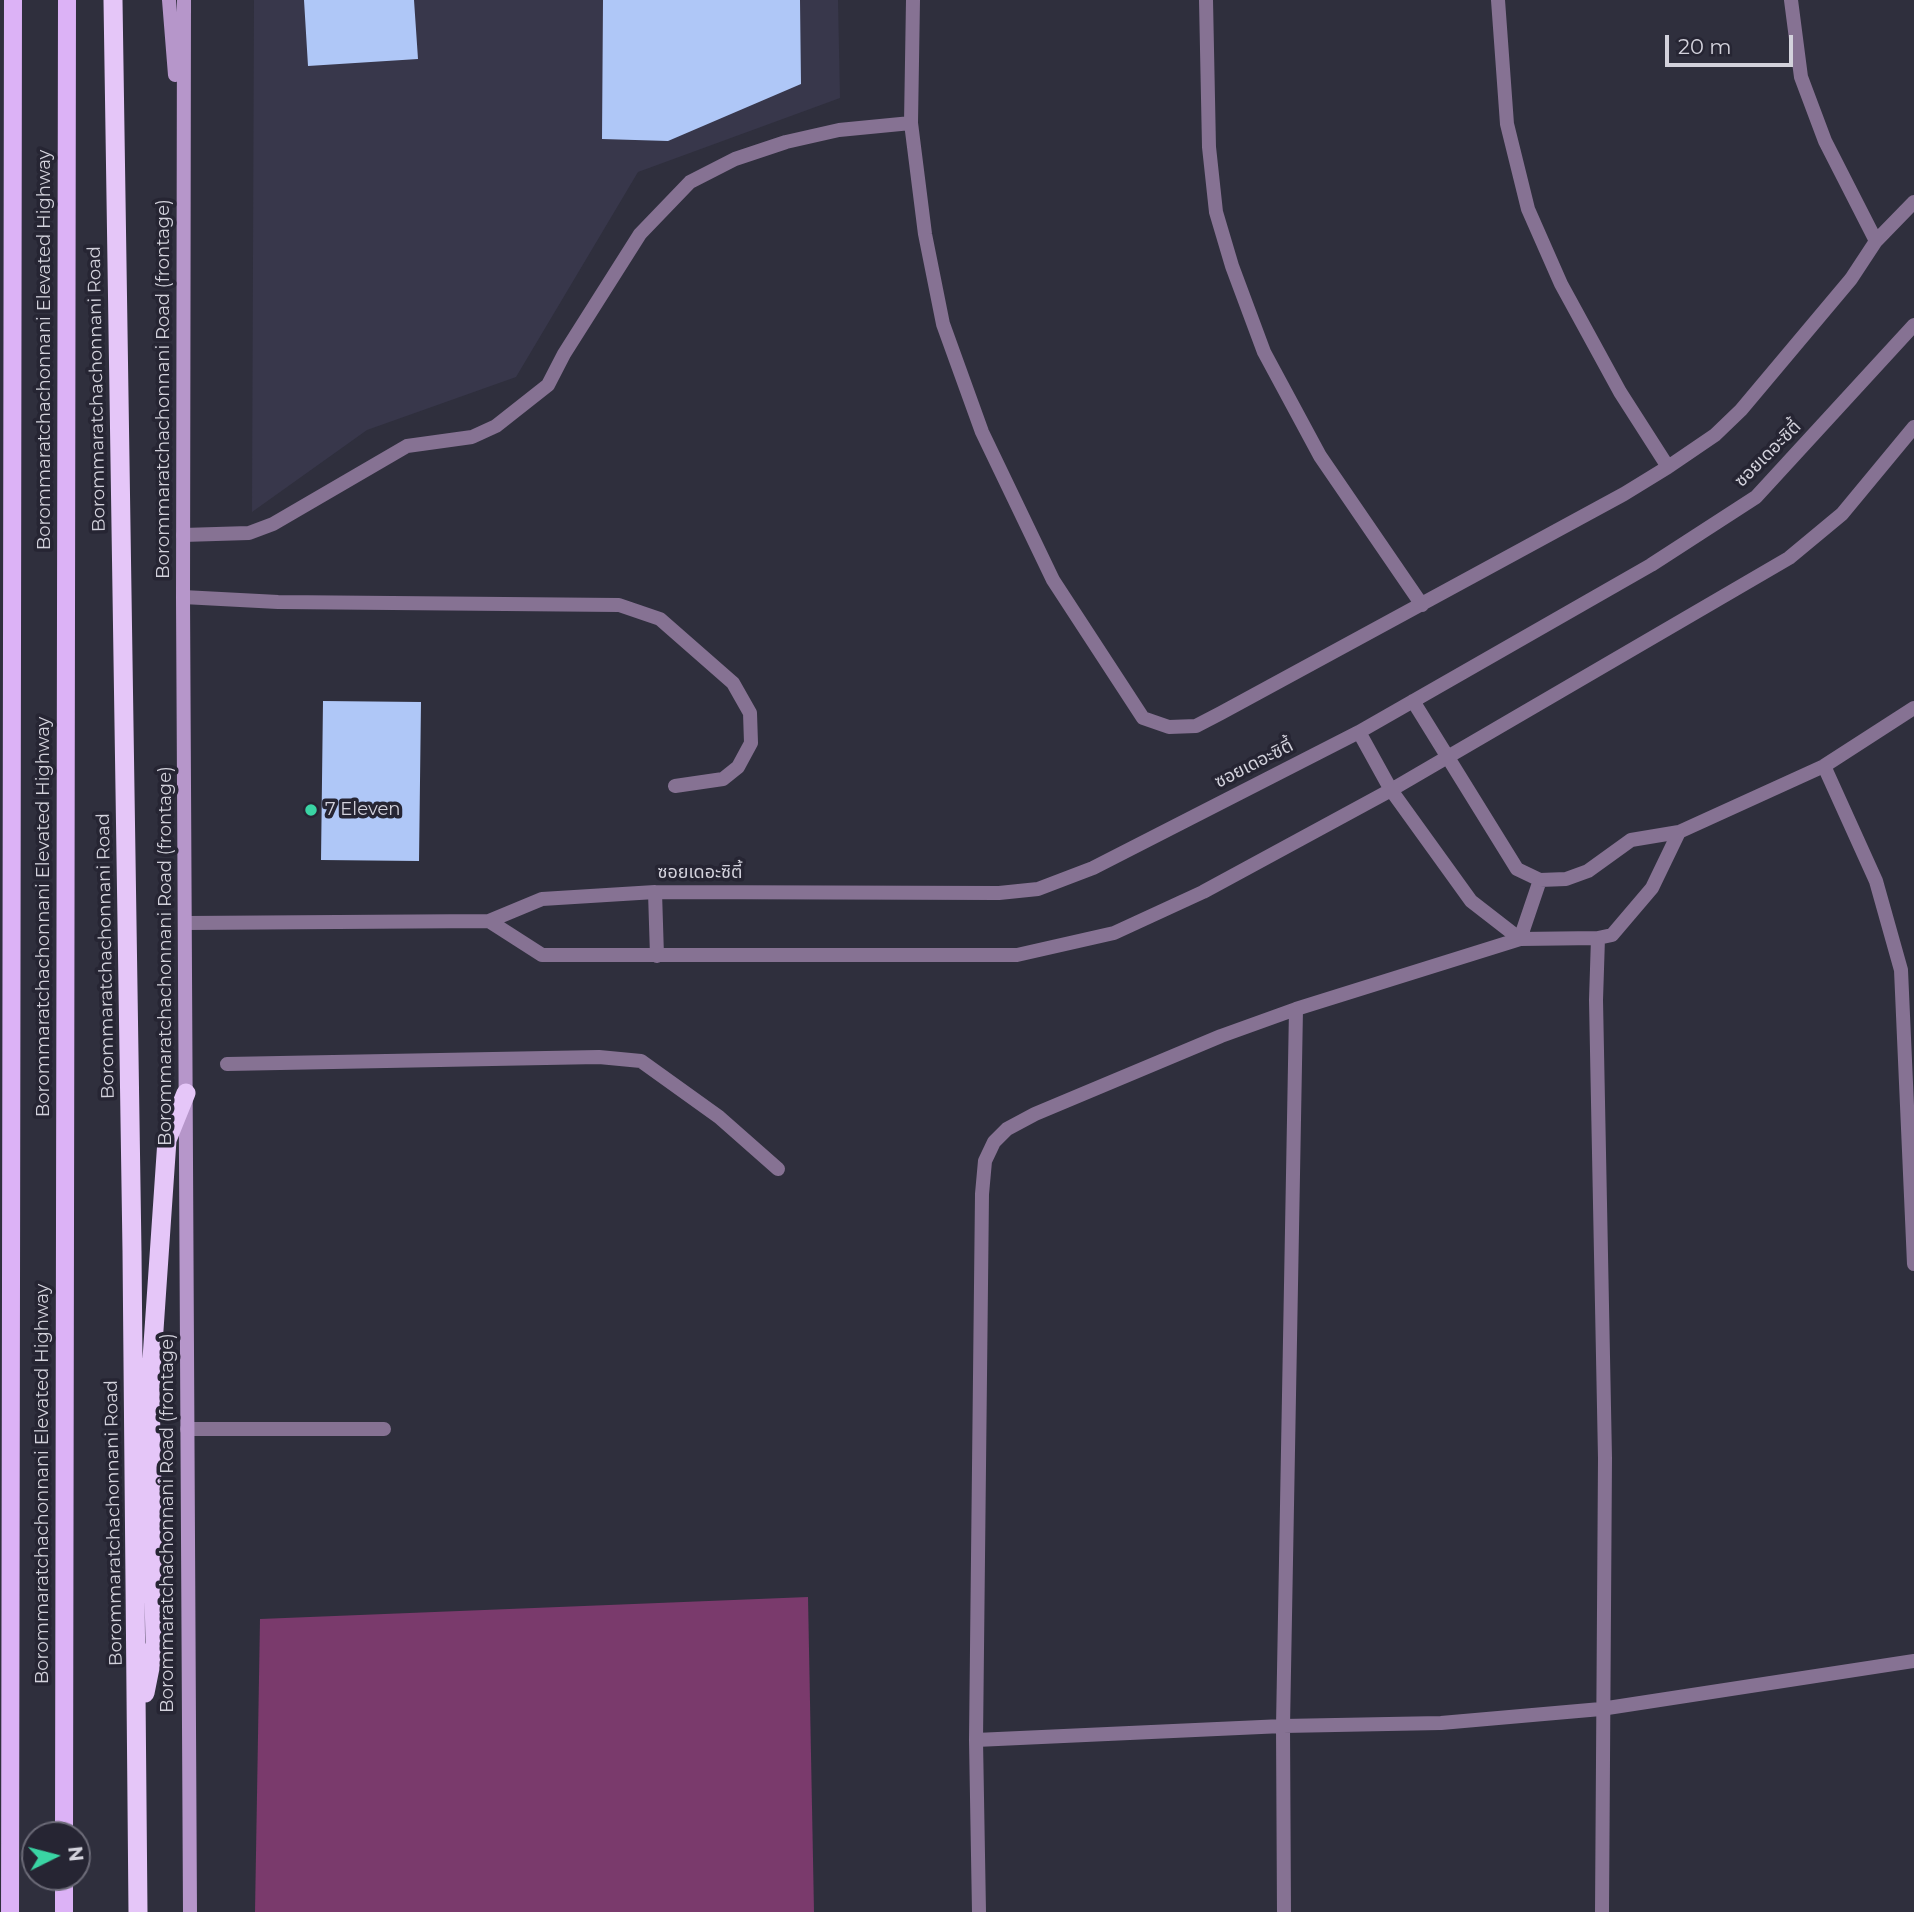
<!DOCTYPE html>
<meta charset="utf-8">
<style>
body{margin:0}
#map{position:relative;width:1914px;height:1912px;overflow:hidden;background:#2f2f3d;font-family:Montserrat,sans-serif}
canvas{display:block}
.north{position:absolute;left:21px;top:1821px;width:70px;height:70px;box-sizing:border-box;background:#262533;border:2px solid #6b6a77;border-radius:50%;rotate:84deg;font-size:19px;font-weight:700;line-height:28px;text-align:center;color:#d3d2dc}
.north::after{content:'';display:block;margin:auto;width:24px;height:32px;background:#3ad4a4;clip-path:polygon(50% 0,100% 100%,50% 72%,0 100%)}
.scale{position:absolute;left:1665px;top:35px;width:128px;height:32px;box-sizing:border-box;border:4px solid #d3d2dc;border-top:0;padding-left:9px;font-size:21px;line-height:24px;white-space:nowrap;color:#d3d2dc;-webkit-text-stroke:5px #262533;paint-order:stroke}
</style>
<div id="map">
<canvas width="1914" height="1912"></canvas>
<div class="north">N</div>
<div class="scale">20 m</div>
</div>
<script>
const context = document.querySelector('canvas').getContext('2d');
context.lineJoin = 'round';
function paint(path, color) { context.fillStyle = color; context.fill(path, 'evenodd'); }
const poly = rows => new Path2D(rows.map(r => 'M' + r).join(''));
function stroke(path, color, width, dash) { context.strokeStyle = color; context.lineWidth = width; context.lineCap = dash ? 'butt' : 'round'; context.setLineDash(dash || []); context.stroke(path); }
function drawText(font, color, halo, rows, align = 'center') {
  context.font = font + ' Montserrat,"Noto Sans Thai",sans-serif'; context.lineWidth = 7; context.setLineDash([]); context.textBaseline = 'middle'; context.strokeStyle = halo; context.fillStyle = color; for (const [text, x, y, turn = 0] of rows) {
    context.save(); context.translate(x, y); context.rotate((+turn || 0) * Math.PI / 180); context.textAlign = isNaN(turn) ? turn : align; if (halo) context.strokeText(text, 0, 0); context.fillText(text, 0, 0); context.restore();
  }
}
paint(poly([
 [254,0,838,0,840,98,638,172,516,377,367,430,252,512]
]), '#38374b');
paint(poly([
 [808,1597,814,1912,255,1912,260,1619]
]), '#7a3a6c');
paint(poly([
 [304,0,414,0,418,59,308,66],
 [603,0,800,0,801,84,668,141,602,139],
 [323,701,421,702,419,861,321,860]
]), '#afc7f7');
stroke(poly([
 [227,1064,599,1057,641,1061,719,1117,778,1169],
 [187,1429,384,1429]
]), '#867293', 14);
stroke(poly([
 [913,0,911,123,925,234,943,324,982,432,1053,580,1143,718,1169,727,1196,726,1221,713,1624,494,1668,467,1620,392,1561,284,1528,209,1507,124,1498,0],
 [1206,0,1209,147,1216,212,1232,266,1264,352,1320,456,1422,605],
 [1876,241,1914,202],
 [1668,467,1715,435,1741,410,1851,279,1876,241,1825,141,1801,77,1791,0],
 [183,535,249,533,273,524,407,446,472,437,496,426,548,385,564,354,640,234,690,182,735,159,786,142,839,130,911,123],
 [183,597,278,602,619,605,660,619,733,683,750,713,751,743,738,767,723,779,675,786],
 [1413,701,1517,869,1540,880,1566,879,1588,871,1631,840,1679,832,1824,766,1914,708],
 [1359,732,1391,790,1471,901,1520,939,1598,938,1612,935,1652,888,1679,832],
 [1824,766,1876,881,1901,970,1914,1264],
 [655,892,657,956],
 [489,921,542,955,1017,955,1114,933,1203,892,1391,790,1789,558,1842,514,1914,427],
 [186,923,489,921,542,899,655,892,999,893,1038,889,1093,868,1359,732,1651,565,1756,497,1914,325],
 [1598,938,1596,1000,1605,1458,1602,1912],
 [976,1740,1283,1726,1441,1723,1601,1709,1914,1661],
 [979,1912,976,1740,982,1194,985,1161,994,1142,1007,1129,1035,1114,1221,1036,1296,1009,1520,939,1540,880],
 [1284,1912,1283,1726,1296,1009]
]), '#867293', 14);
stroke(poly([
 [169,0,175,75],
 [184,0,183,597,190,1912]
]), '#b696ca', 14);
stroke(poly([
 [64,1835,67,0],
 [10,1912,13,0],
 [64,1912,64,1877]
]), '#dcb2f6', 18);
stroke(poly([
 [113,0,132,1251,138,1912],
 [145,1693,155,1643,150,1388,167,1140,186,1093]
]), '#e5c6f8', 19);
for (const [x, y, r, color] of [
 [311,810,7,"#3ad4a4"]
]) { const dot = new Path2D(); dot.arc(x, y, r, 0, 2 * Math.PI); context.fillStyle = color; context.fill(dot); stroke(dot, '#262533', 2.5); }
drawText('18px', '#d3d2dc', '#262533', [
 ["Borommaratchachonnani Elevated Highway",45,350,-90],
 ["Borommaratchachonnani Road",97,389,-91],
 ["Borommaratchachonnani Road (frontage)",164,389,-90],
 ["ซอยเดอะซิตี้",1768,454,-45],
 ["ซอยเดอะซิตี้",1254,764,-27],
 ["ซอยเดอะซิตี้",700,873],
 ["Borommaratchachonnani Elevated Highway",44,917,-90],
 ["Borommaratchachonnani Road",106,956,-91],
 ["Borommaratchachonnani Road (frontage)",166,956,-90],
 ["Borommaratchachonnani Elevated Highway",43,1484,-90],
 ["Borommaratchachonnani Road",114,1523,-91],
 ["Borommaratchachonnani Road (frontage)",168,1523,-90]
]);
drawText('18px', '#d3d2dc', '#262533', [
 ["7 Eleven",325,810]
], 'left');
</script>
